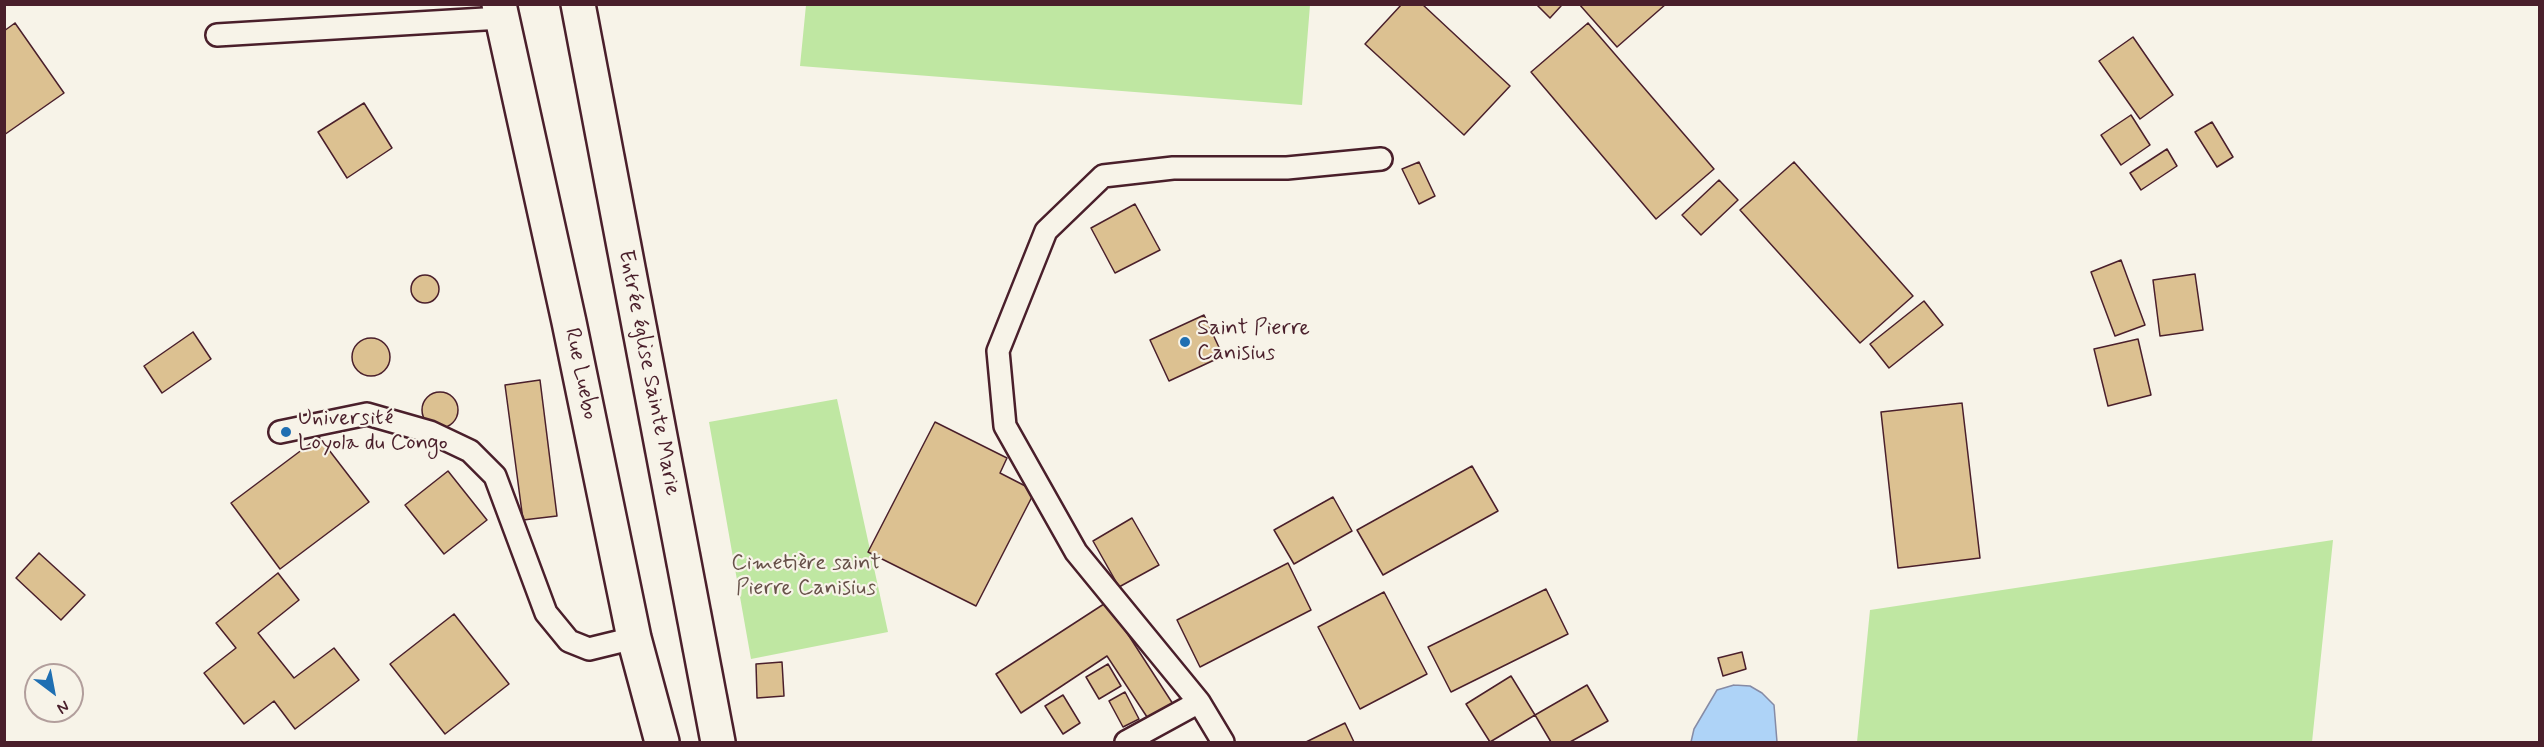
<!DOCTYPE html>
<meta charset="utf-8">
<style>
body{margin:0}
#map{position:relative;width:2544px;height:747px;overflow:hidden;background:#f7f3e8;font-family:Mynerve,sans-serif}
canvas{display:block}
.frame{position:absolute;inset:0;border:6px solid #4a1f2b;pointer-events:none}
.north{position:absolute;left:24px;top:663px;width:60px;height:60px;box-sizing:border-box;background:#f7f3e8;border:2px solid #b29e9c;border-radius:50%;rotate:148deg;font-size:16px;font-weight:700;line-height:24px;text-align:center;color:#4a1f2b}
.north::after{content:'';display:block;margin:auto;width:21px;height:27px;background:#1f6fb2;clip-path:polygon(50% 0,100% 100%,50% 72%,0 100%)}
</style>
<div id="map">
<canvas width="2544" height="747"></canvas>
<div class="frame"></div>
<div class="north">N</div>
</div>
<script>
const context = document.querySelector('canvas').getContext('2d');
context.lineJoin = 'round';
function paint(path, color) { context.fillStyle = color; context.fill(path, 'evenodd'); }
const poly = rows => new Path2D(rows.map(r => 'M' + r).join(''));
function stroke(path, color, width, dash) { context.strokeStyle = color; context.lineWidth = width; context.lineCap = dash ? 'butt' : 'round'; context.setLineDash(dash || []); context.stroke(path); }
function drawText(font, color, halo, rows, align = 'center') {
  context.font = font + ' Mynerve,sans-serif'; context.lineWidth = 4.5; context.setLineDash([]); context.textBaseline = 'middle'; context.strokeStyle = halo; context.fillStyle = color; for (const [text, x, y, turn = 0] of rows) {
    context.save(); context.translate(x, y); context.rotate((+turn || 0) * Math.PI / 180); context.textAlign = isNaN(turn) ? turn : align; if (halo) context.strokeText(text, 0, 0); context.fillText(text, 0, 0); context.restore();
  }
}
paint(poly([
 [806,5,1310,5,1302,105,800,66],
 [837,399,888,632,751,659,709,422],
 [2333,540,2312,742,1857,742,1870,610]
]), '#bfe7a2');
const water = poly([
 [1734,685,1750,686,1762,693,1774,705,1777,742,1691,742,1694,729,1717,690,1734,685]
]);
paint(water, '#aed3f7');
stroke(water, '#868ba5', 1.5);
const building = poly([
 [1402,4,1422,4,1510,86,1464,135,1365,44,1402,4],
 [1536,4,1559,4,1561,6,1550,18,1536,4],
 [1579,4,1666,4,1617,47,1579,4],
 [15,23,64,93,4,135,4,31,15,23],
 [1588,23,1714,169,1656,219,1531,72,1588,23],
 [2133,37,2173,95,2140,119,2099,61,2133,37],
 [364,103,392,148,347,178,318,132,364,103],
 [2131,115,2150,145,2121,165,2101,135,2131,115],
 [2212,122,2233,157,2217,167,2195,132,2212,122],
 [2167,149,2177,166,2141,190,2130,173,2167,149],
 [1419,162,1435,196,1419,204,1402,169,1419,162],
 [1794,162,1913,296,1860,343,1740,210,1794,162],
 [1719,180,1738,200,1701,235,1682,215,1719,180],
 [1135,204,1160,250,1115,273,1091,228,1135,204],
 [2121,260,2145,325,2115,336,2091,272,2121,260],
 [2195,274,2203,330,2160,336,2153,280,2195,274],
 '411 289a14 14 0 1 1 28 0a14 14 0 1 1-28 0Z',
 [1924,301,1943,325,1889,368,1870,344,1924,301],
 [1204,315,1223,356,1169,381,1150,340,1204,315],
 [193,332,211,359,162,393,144,366,193,332],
 '352 357a19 19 0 1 1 38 0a19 19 0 1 1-38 0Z',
 [2138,339,2151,395,2108,406,2094,349,2138,339],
 [540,380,557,516,523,520,505,385,540,380],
 '422 410a18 18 0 1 1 36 0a18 18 0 1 1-36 0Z',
 [1962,403,1980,558,1898,568,1881,412,1962,403],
 [935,422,1007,458,1000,473,1035,491,976,606,868,552,935,422],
 [319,437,369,502,280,569,231,503,319,437],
 [1472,466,1498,511,1383,575,1357,530,1472,466],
 [448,471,487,520,444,554,405,505,448,471],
 [1333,497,1352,531,1294,564,1274,530,1333,497],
 [1132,518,1159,565,1119,587,1093,541,1132,518],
 [39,553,85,595,61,620,16,578,39,553],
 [1288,563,1311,610,1200,667,1177,620,1288,563],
 [278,573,299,600,258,633,294,678,334,648,359,680,295,729,274,701,244,724,204,673,236,648,216,623,278,573],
 [1546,589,1568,634,1451,692,1428,647,1546,589],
 [1384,592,1427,674,1360,709,1318,627,1384,592],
 [1107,602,1173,704,1149,720,1107,656,1021,713,996,674,1107,602],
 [454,614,509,684,445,734,390,664,454,614],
 [1742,652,1746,669,1723,676,1718,658,1742,652],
 [782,662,784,696,757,698,756,664,782,662],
 [1108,664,1121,686,1099,699,1086,677,1108,664],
 [1511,676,1535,715,1490,742,1466,704,1511,676],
 [1587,685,1608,721,1570,742,1551,742,1535,715,1587,685],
 [1125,692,1139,719,1123,727,1109,701,1125,692],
 [1063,695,1080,723,1063,734,1045,706,1063,695],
 [1345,723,1354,742,1306,742,1345,723]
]);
paint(building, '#dcc191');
stroke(building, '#4a1f2b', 1.5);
const lane = poly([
 [217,35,501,18],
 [280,432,367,414,430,432,470,451,495,476,546,613,569,641,589,649,634,638],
 [1199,702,1076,552,1005,426,998,351,1046,231,1103,176,1173,168,1287,168,1381,159],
 [1126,742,1199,702,1223,742]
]);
const street = poly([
 [578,4,718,742]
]);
const secondary = poly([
 [499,4,569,322,634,638,662,742]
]);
stroke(lane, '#4a1f2b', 26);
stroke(street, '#4a1f2b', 38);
stroke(secondary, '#4a1f2b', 38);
stroke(lane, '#f7f3e8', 21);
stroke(street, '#f7f3e8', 33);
stroke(secondary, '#f7f3e8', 33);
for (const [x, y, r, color] of [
 [1185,342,6,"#1f6fb2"],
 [286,432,6,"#1f6fb2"]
]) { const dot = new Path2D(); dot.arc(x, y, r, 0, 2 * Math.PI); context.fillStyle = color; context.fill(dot); stroke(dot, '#f7f3e8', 2); }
drawText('22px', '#4a1f2b', '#f7f3e8', [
 ["Saint Pierre",1197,329],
 ["Canisius",1197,354],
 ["Université",298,419],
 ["Loyola du Congo",298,444]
], 'left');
drawText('22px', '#4a1f2b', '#f7f3e8', [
 ["Entrée église Sainte Marie",648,373,79],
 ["Rue Luebo",580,374,78]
]);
drawText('22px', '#675149', '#f7f3e8', [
 ["Cimetière saint",806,564],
 ["Pierre Canisius",806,589]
]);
</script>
